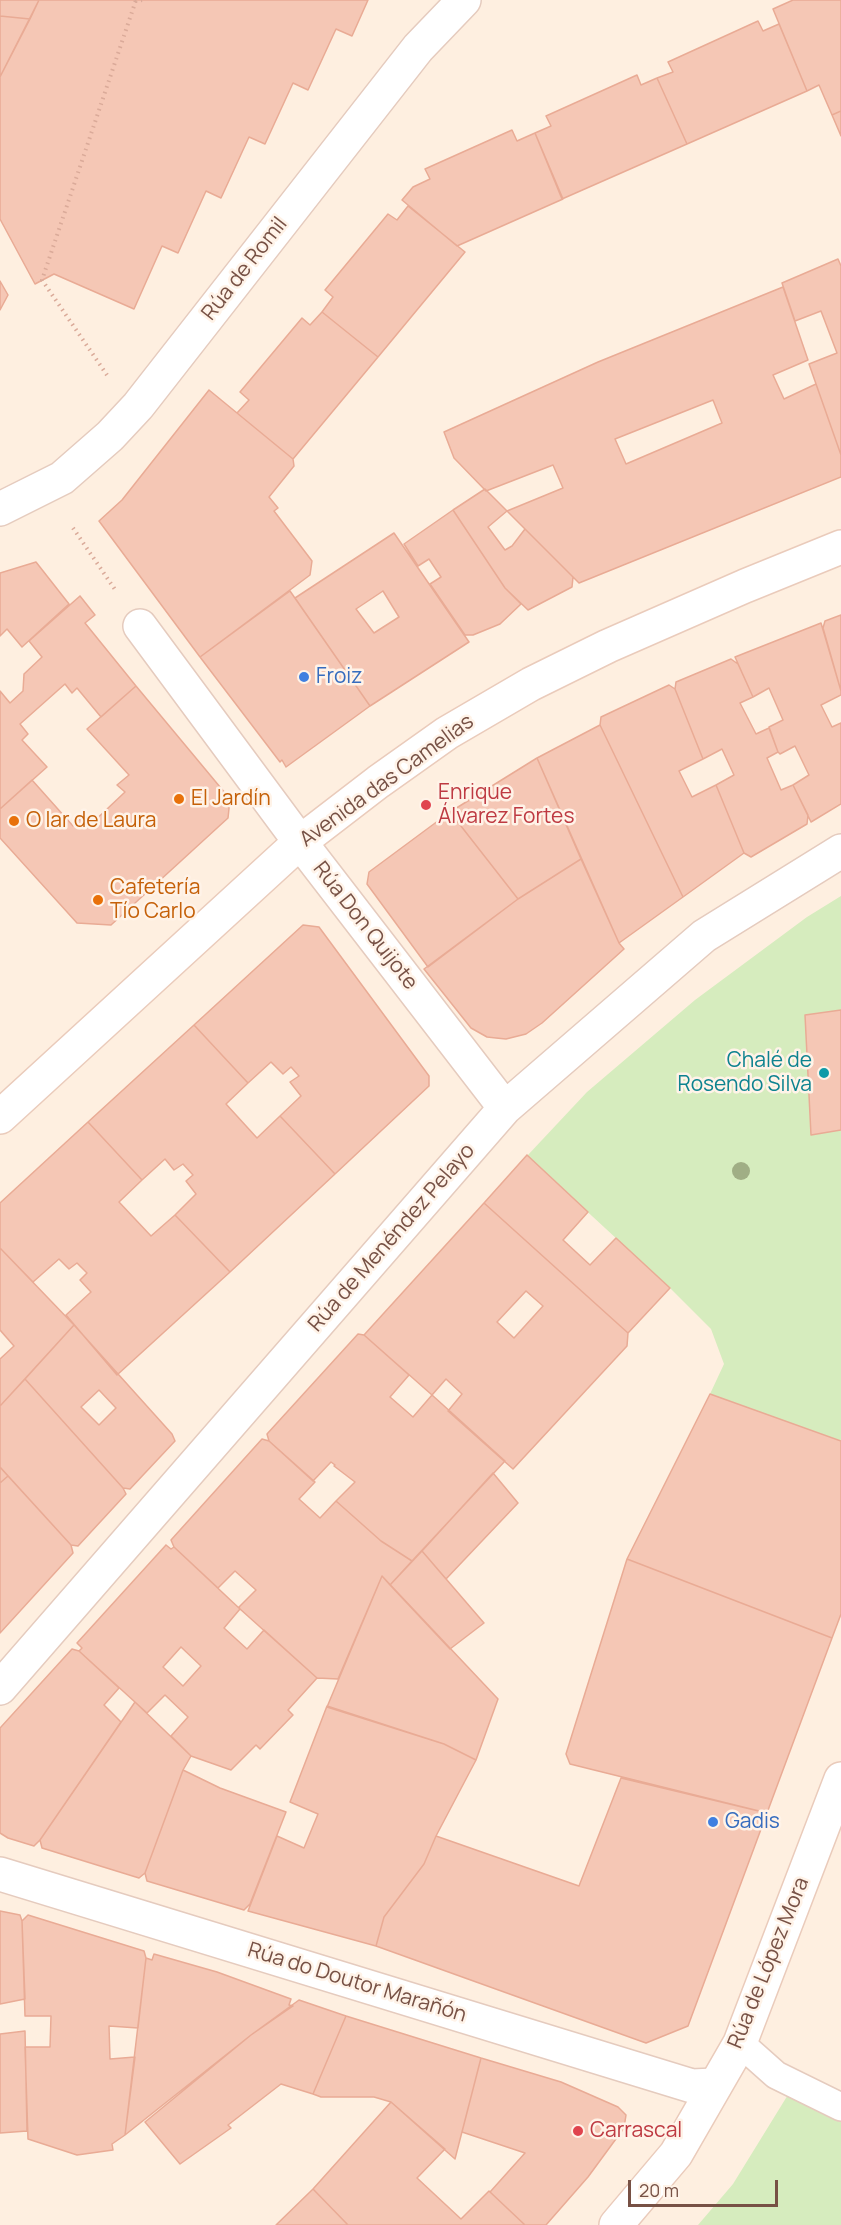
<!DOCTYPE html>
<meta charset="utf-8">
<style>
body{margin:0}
#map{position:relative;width:841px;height:2225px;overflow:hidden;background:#feefe0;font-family:Manrope,sans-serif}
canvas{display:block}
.scale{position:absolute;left:628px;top:2180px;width:150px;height:27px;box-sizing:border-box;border:3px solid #775145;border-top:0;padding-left:8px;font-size:18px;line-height:21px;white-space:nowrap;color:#775145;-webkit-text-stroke:4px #fff3e8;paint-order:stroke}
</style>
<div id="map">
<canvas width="841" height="2225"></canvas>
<div class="scale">20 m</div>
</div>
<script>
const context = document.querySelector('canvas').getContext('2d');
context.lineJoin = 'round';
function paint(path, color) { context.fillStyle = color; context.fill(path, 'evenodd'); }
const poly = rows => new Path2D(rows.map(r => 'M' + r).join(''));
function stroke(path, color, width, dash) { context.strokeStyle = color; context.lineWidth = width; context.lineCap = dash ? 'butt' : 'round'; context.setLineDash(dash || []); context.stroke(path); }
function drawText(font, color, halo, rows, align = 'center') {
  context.font = font + ' Manrope,sans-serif'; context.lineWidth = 5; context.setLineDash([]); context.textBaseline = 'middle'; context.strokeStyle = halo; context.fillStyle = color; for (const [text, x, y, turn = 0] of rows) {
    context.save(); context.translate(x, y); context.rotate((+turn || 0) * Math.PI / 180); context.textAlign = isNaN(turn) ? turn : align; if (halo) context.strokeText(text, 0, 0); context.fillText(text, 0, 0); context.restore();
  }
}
paint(poly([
 [841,896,841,1441,710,1394,724,1364,711,1329,670,1288,527,1156,587,1092,695,1000,807,917],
 [794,2085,841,2107,841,2225,698,2225,733,2184]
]), '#d6ecbe');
const building = poly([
 [0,0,39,0,30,19,0,16,0,0],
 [39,0,368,0,352,36,336,29,308,90,293,83,265,144,249,137,221,198,206,191,178,253,162,246,134,309,54,274,35,284,0,219,0,77,39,0],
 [793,0,841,0,841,111,832,115,819,85,807,91,773,9,793,0],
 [0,16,30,19,0,77,0,16],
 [758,21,763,31,779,24,807,91,687,144,657,78,673,72,668,62,758,21],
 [637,75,641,85,657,78,687,144,562,199,535,133,551,126,546,116,637,75],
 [841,111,841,136,832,115,841,111],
 [512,130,517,141,535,133,563,199,457,246,402,200,413,187,430,179,425,169,512,130],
 [408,206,465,252,378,357,322,312,333,297,325,290,388,214,397,220,408,206],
 [838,259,841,266,841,455,809,364,837,353,821,311,795,321,782,283,838,259],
 [0,281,8,295,0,310,0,281],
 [783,287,808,360,773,375,784,399,816,384,841,455,841,477,579,583,507,511,563,488,553,465,486,491,454,458,444,432,598,362,783,287],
 [713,400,722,423,626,464,615,439,713,400],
 [322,312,378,357,293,459,237,413,249,400,240,392,302,318,310,325,322,312],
 [209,390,293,459,294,466,269,497,278,508,274,511,312,561,310,575,200,657,99,521,122,500,209,390],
 [485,489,507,511,488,527,505,550,512,546,525,529,573,577,572,587,528,610,505,588,453,510,485,489],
 [453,510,505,588,521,604,500,624,473,635,465,635,430,584,441,577,429,559,418,566,404,544,453,510],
 [394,533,469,642,370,706,295,598,394,533],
 [383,591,399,617,374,633,356,609,383,591],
 [36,562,69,604,22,647,7,629,0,636,0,573,36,562],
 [290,591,370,706,286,767,282,760,280,762,200,657,290,591],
 [80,596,95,615,85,623,136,686,101,717,77,688,72,693,65,684,20,724,28,734,22,740,47,767,0,809,0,691,10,703,23,691,24,674,42,657,29,641,80,596],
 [841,615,841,691,823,628,825,621,841,615],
 [821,623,841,691,841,695,821,705,832,727,841,723,841,804,811,822,793,785,809,775,795,746,780,754,778,752,769,727,783,720,769,688,753,697,735,657,821,623],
 [731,659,738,664,753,697,740,703,756,734,769,728,778,752,767,758,781,790,793,785,808,815,807,824,751,857,744,853,716,785,734,775,722,749,703,759,675,689,676,682,731,659],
 [669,685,675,689,703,759,679,771,692,797,716,785,744,853,683,897,600,725,601,717,669,685],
 [136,686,230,799,228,818,111,925,77,923,0,838,0,809,32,780,73,826,80,819,88,827,125,792,117,785,129,775,87,729,136,686],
 [600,725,683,897,619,943,537,758,600,725],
 [537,758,581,859,518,899,450,812,537,758],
 [450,812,518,899,428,967,367,884,369,872,450,812],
 [581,859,619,943,624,949,542,1023,526,1034,506,1039,496,1038,487,1037,471,1028,424,969,518,899,581,859],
 [303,925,319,927,429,1076,429,1086,335,1174,280,1116,301,1096,290,1082,299,1076,291,1067,283,1074,271,1062,248,1083,194,1025,303,925],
 [841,1010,841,1130,811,1135,805,1015,841,1010],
 [194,1025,248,1083,226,1104,257,1138,280,1116,335,1174,230,1272,175,1215,196,1194,186,1181,193,1175,183,1164,174,1170,165,1159,142,1180,88,1122,194,1025],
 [88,1122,142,1180,119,1202,151,1236,175,1215,230,1272,117,1375,66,1315,91,1292,80,1280,87,1273,77,1263,69,1269,59,1259,33,1282,0,1248,0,1203,88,1122],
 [527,1155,588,1212,563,1240,590,1265,616,1238,670,1288,628,1333,484,1203,527,1155],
 [484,1203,628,1333,627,1346,513,1469,448,1411,462,1394,446,1379,432,1395,364,1335,484,1203],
 [526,1291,543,1306,514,1338,497,1322,526,1291],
 [0,1248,74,1325,0,1406,0,1359,14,1346,0,1330,0,1248],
 [74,1325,172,1434,175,1441,130,1489,123,1488,25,1379,74,1325],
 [99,1390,116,1408,99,1425,81,1407,99,1390],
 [358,1334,364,1335,409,1375,390,1397,413,1417,432,1395,505,1461,412,1561,381,1541,336,1501,355,1482,334,1466,335,1465,331,1462,313,1481,269,1441,267,1434,358,1334],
 [25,1379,123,1488,126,1494,78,1546,71,1545,0,1467,0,1406,25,1379],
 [710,1394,841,1441,841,1614,832,1638,627,1559,710,1394],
 [262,1439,269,1441,315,1482,299,1499,320,1518,336,1501,381,1541,412,1561,390,1585,382,1576,338,1679,317,1678,240,1609,239,1607,256,1590,235,1571,218,1588,174,1547,171,1540,262,1439],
 [0,1467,8,1476,0,1483,0,1467],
 [493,1473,518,1503,446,1579,422,1551,493,1473],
 [8,1476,71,1545,73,1553,0,1633,0,1483,8,1476],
 [166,1545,171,1549,174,1547,240,1609,224,1628,247,1649,264,1630,317,1678,288,1710,293,1715,260,1749,256,1745,231,1770,191,1756,171,1736,188,1717,165,1695,147,1713,79,1651,82,1648,77,1643,166,1545],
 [181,1647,201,1666,183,1686,163,1667,181,1647],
 [422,1551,484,1623,450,1649,390,1585,422,1551],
 [627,1559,832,1638,767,1813,570,1764,566,1754,627,1559],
 [382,1576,498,1699,476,1760,444,1744,327,1707,382,1576],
 [72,1649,79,1651,119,1688,104,1705,121,1722,40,1840,34,1846,8,1838,0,1833,0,1728,72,1649],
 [135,1702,191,1756,183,1770,145,1873,139,1878,42,1848,40,1840,135,1702],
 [327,1706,444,1744,476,1760,436,1836,424,1864,384,1917,376,1946,248,1911,277,1836,304,1848,318,1814,290,1802,327,1706],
 [183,1770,220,1788,286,1812,250,1904,244,1910,147,1881,145,1873,183,1770],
 [621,1778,767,1813,688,2026,646,2043,376,1946,384,1917,424,1864,436,1836,579,1886,621,1778],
 [0,1911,20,1915,22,1921,25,1999,0,2004,0,1911],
 [28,1915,144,1951,146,1958,138,2028,109,2026,110,2059,135,2057,125,2135,112,2144,113,2150,77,2155,28,2139,25,2047,50,2047,51,2016,25,2016,22,1921,28,1915],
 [154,1954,217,1972,291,1999,289,2005,293,2006,251,2035,125,2135,146,1958,152,1960,154,1954],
 [299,2000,346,2016,313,2094,281,2084,228,2125,231,2128,180,2164,145,2122,251,2035,299,2000],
 [346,2016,481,2058,455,2159,391,2102,374,2097,321,2097,313,2094,346,2016],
 [25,2031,27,2131,0,2133,0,2034,25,2031],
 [481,2058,561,2082,618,2107,626,2115,624,2128,588,2177,546,2225,525,2225,490,2192,525,2153,462,2132,481,2058],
 [391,2102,445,2149,417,2178,461,2219,489,2191,525,2225,348,2225,313,2189,391,2102],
 [313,2189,348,2225,276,2225,313,2189]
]);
paint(building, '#f5c7b5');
stroke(building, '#e9ab95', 1.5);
const lane = poly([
 [740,2043,776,2075,841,2107]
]);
const street = poly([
 [0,509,62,478,110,436,138,406,418,48,464,0],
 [140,626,300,842,505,1108],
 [0,1688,505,1108,704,936,841,851],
 [0,1874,692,2086,715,2085]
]);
const secondary = poly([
 [0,1117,300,842,378,782,447,733,531,684,608,646,745,586,841,547],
 [616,2225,676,2154,740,2043,841,1779]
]);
stroke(lane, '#e5cbbe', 30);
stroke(street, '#e5cbbe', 36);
stroke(secondary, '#eacbbb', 36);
stroke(poly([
 [135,1,142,0],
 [107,375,42,280,136,0],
 [73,528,116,591]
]), '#daaa99', 4, [1.5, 4.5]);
stroke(lane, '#fff', 27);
stroke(street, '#fff', 33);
stroke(secondary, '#fff', 33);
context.fillStyle = '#a0ae85';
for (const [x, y] of [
 [741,1171]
]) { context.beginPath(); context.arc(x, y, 9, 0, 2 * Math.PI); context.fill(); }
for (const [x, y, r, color] of [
 [304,677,6,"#3f7fe0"],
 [179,799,6,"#e8710a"],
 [426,805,6,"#e0444e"],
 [14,821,6,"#e8710a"],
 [98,900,6,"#e8710a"],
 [824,1073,6,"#0f9aa8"],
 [713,1822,6,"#3f7fe0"],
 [578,2131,6,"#e0444e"]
]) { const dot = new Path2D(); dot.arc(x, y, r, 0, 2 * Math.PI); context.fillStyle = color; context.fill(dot); stroke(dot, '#fff3e8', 2); }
drawText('21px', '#775145', '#fff3e8', [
 ["Rúa de Romil",245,269,-52],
 ["Avenida das Camelias",387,781,-36],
 ["Rúa Don Quijote",365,926,52],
 ["Rúa de Menéndez Pelayo",392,1238,-49],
 ["Rúa de López Mora",769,1963,-68],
 ["Rúa do Doutor Marañón",357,1983,17]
]);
drawText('21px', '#366cbe', '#fff3e8', [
 ["Froiz",316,677],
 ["Gadis",725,1822]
], 'left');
drawText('21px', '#be3a42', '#fff3e8', [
 ["Enrique",438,793],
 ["Álvarez Fortes",438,817],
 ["Carrascal",590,2131]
], 'left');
drawText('21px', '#c56008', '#fff3e8', [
 ["El Jardín",191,799],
 ["O lar de Laura",26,821],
 ["Cafetería",110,888],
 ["Tío Carlo",110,912]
], 'left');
drawText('21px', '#0d838f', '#fff3e8', [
 ["Chalé de",812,1061],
 ["Rosendo Silva",812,1085]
], 'right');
</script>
